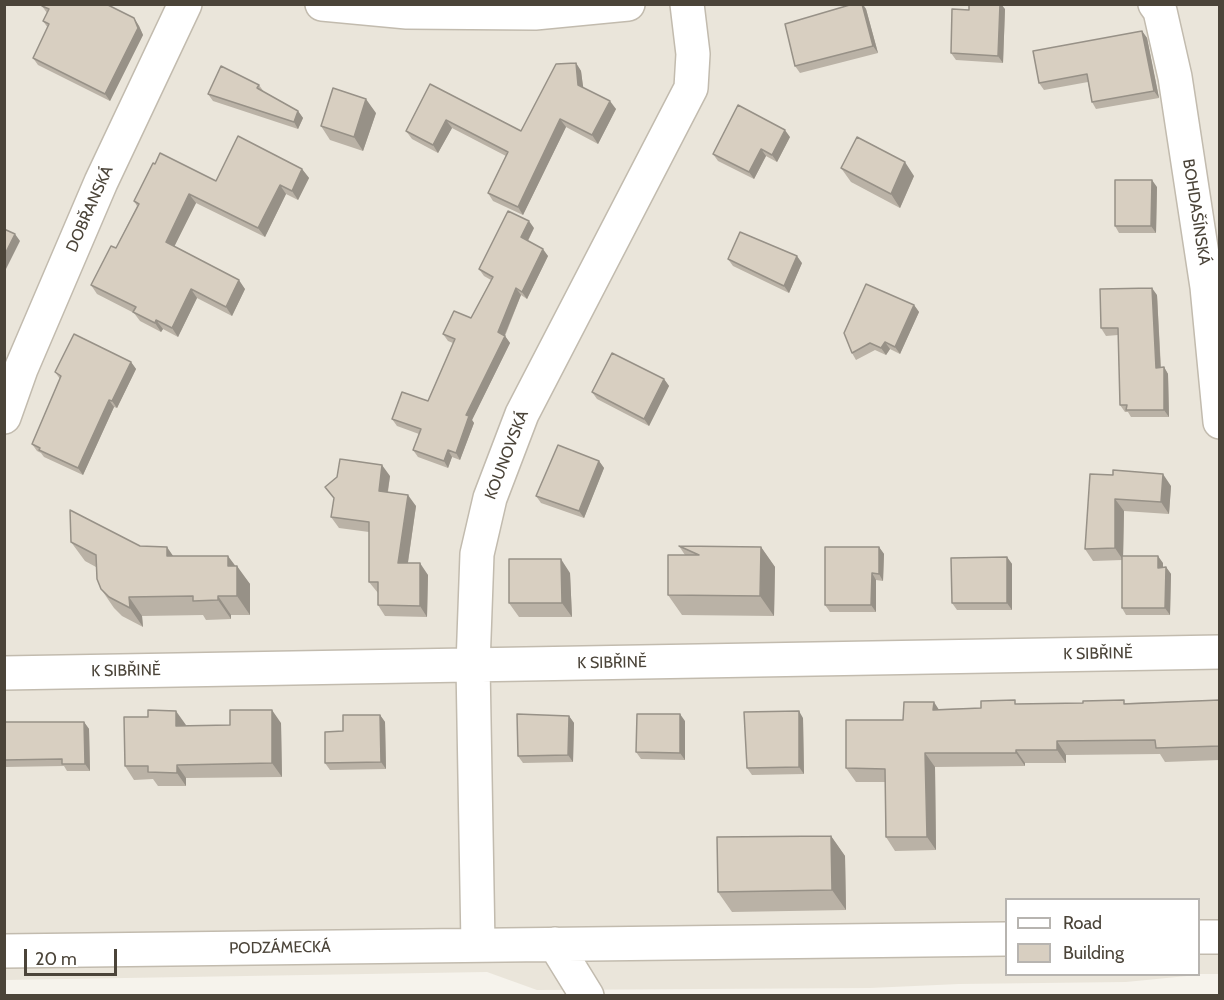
<!DOCTYPE html>
<meta charset="utf-8">
<style>
body{margin:0}
#map{position:relative;width:1224px;height:1000px;overflow:hidden;background:#f6f3ec;font-family:Cabin,sans-serif}
canvas{display:block}
.frame{position:absolute;inset:0;border:6px solid #4b4439;pointer-events:none}
.legend{position:absolute;left:1005px;top:898px;width:195px;height:78px;box-sizing:border-box;background:#fff;border:2px solid #b7b4b0;margin:0;padding:8px 10px;list-style:none;font-size:18px;color:#4b4439}
.legend li{display:flex;align-items:center;gap:12px;height:30px}
.legend b{width:30px;border:2px solid #b7b4b0}
.scale{position:absolute;left:24px;top:949px;width:93px;height:27px;box-sizing:border-box;border:3px solid #4b4439;border-top:0;padding-left:8px;font-size:18px;line-height:21px;white-space:nowrap;color:#4b4439;-webkit-text-stroke:4px #fff;paint-order:stroke}
</style>
<div id="map">
<canvas width="1224" height="1000"></canvas>
<div class="frame"></div>
<ul class="legend">
<li><b style="height:8px;background:#fff"></b>Road</li>
<li><b style="height:16px;background:#d8cfc1"></b>Building</li>
</ul>
<div class="scale">20 m</div>
</div>
<script>
const context = document.querySelector('canvas').getContext('2d');
context.lineJoin = 'round';
function paint(path, color) { context.fillStyle = color; context.fill(path, 'evenodd'); }
const poly = rows => new Path2D(rows.map(r => 'M' + r).join(''));
function stroke(path, color, width, dash) { context.strokeStyle = color; context.lineWidth = width; context.lineCap = dash ? 'butt' : 'round'; context.setLineDash(dash || []); context.stroke(path); }
function drawText(font, color, halo, rows, align = 'center') {
  context.font = font + ' Cabin,sans-serif'; context.lineWidth = 5; context.setLineDash([]); context.textBaseline = 'middle'; context.strokeStyle = halo; context.fillStyle = color; for (const [text, x, y, turn = 0] of rows) {
    context.save(); context.translate(x, y); context.rotate((+turn || 0) * Math.PI / 180); context.textAlign = isNaN(turn) ? turn : align; if (halo) context.strokeText(text, 0, 0); context.fillText(text, 0, 0); context.restore();
  }
}
paint(poly([
 [4,5,1219,5,1219,974,1199,974,1198,900,1006,900,1006,974,1197,975,1126,982,959,984,870,988,537,990,487,972,5,980]
]), '#eae5da');
const minor = poly([
 [322,4,407,12,535,13,628,4],
 [1155,4,1160,11,1175,77,1207,287,1220,422],
 [4,417,21,369,101,182,185,4],
 [4,673,1220,652],
 [1198,937,1220,937],
 [555,944,587,996],
 [478,945,473,665,477,554,490,498,522,414,691,88,693,54,687,4],
 [4,951,1006,939]
]);
stroke(minor, '#c2bbae', 36);
stroke(minor, '#fff', 33);
paint(poly([
 [853,4,863,4,866,9,878,53,800,73,795,66],
 [42,6,134,18,139,26,143,35,110,101,38,65,33,58,48,28,43,21,47,13],
 [1005,9,1003,63,956,60,951,53],
 [1142,31,1147,38,1159,98,1096,109,1092,102,1088,82,1044,90,1039,83],
 [576,63,581,71,583,88,616,109,598,144,566,127,523,215,493,201,488,193,506,156,452,128,438,153,412,139,406,131,430,84,521,131],
 [259,85,264,92,298,111,303,118,298,129,213,101,208,94],
 [376,113,363,151,330,140,321,126],
 [790,137,777,162,766,156,754,179,718,161,713,154],
 [841,168,914,176,900,208,851,182],
 [302,169,309,178,298,200,286,194,265,237,196,203,174,247,245,289,232,316,197,298,178,337,163,329,161,332,140,321,134,313,97,294,91,285,116,248,137,206,134,201,216,181],
 [1157,187,1156,233,1119,233,1115,226],
 [534,228,528,241,548,256,527,299,521,295,505,336,510,343,472,420,474,423,460,460,452,457,448,468,418,457,413,450,419,434,397,426,392,419,428,401,453,343,448,341,443,334,471,318,491,280,484,276,479,269],
 [728,259,802,263,789,293,733,266],
 [1157,295,1161,368,1164,367,1168,374,1169,417,1131,417,1128,412,1125,412,1120,405,1118,335,1106,336,1101,328],
 [914,305,919,312,900,354,890,349,886,355,875,350,856,360,852,353],
 [131,362,136,369,117,408,114,407,83,475,44,457,41,453,37,451,32,444,60,379,55,372],
 [664,379,669,386,649,426,597,399,592,392],
 [599,461,604,468,584,518,541,503,536,496],
 [1113,475,1171,486,1169,514,1124,511,1123,556,1163,563,1163,567,1166,567,1171,574,1170,615,1126,615,1122,608,1122,560,1093,561,1085,549],
 [390,476,388,492,416,506,408,563,428,575,427,617,385,616,378,605,378,593,369,582,369,532,339,528,331,517,334,499],
 [71,542,140,546,173,556,235,566,250,584,250,615,231,615,231,619,206,620,203,615,142,616,143,627,122,616,114,608,101,589,96,567,85,561],
 [679,546,761,547,775,567,774,616,682,615,668,595,685,555],
 [879,547,884,554,883,581,876,580,876,612,830,612,825,605],
 [1007,557,1012,564,1012,610,957,610,952,603],
 [570,573,572,617,519,617,509,603],
 [1220,700,1220,760,1165,762,1160,754,1066,755,1066,763,1025,763,1025,766,935,767,936,850,895,851,886,837,885,782,856,782,846,768,903,720,939,709,981,708,1017,704,1126,703],
 [380,715,385,722,386,769,330,770,325,763,343,731],
 [569,716,574,723,573,762,523,763,518,756],
 [803,718,804,774,752,775,747,768],
 [685,721,685,760,641,759,636,752],
 [4,722,84,722,89,729,90,771,67,771,64,766,4,767],
 [281,723,282,777,186,778,186,786,158,786,153,779,134,780,125,766,186,725,186,726,230,725],
 [831,836,845,856,846,910,732,912,718,892]
]), '#bab2a6');
paint(poly([
 [862,4,866,9,878,53,873,46],
 [1000,4,1001,4,1005,9,1003,63,998,56],
 [134,18,139,26,143,35,110,101,105,94],
 [1142,31,1147,38,1159,98,1154,91],
 [576,63,581,71,584,93,578,85],
 [366,99,376,113,363,151,354,137],
 [610,101,616,109,598,144,592,135],
 [298,111,303,118,298,129,294,122],
 [560,119,566,127,523,215,518,207],
 [446,120,452,128,438,153,433,145],
 [785,130,790,137,777,162,772,155],
 [761,149,766,156,754,179,749,172],
 [905,162,914,176,900,208,891,194],
 [302,169,309,178,298,200,292,191],
 [1152,180,1157,187,1156,233,1151,226],
 [280,185,286,194,265,237,258,228],
 [189,194,196,203,172,251,166,242],
 [529,221,534,228,526,244,521,237],
 [15,234,20,241,4,273,4,256],
 [543,249,548,256,527,299,522,292],
 [797,256,802,263,789,293,784,286],
 [239,280,245,289,232,316,226,307],
 [516,288,521,295,503,339,498,332],
 [1152,288,1157,295,1161,375,1156,368],
 [191,289,197,298,178,337,172,328],
 [914,305,919,312,900,354,895,347],
 [156,320,163,329,161,332,155,323],
 [505,336,510,343,472,420,474,423,460,460,456,453,466,415],
 [885,342,890,349,886,355,881,348],
 [131,362,136,369,117,408,112,401],
 [1164,367,1168,374,1169,417,1164,410],
 [664,379,669,386,649,426,644,419],
 [109,400,114,407,83,475,78,468],
 [448,450,452,457,448,468,444,461],
 [599,461,604,468,584,518,579,511],
 [382,465,390,476,386,502,379,491],
 [1163,474,1171,486,1169,514,1161,502],
 [408,495,416,506,406,575,398,563],
 [1115,499,1124,511,1123,560,1115,548],
 [167,547,180,566,167,556],
 [761,547,775,567,774,616,760,596],
 [879,547,884,554,883,581,879,574],
 [228,556,237,568,237,566,250,584,250,615,237,596,228,566],
 [1158,556,1163,563,1163,575,1158,568],
 [1007,557,1012,564,1012,610,1007,603],
 [561,559,570,573,572,617,562,603],
 [420,563,428,575,427,617,420,606],
 [1166,567,1171,574,1170,615,1165,608],
 [872,573,876,580,876,612,871,605],
 [218,596,231,615,231,619,218,600],
 [129,597,142,616,143,627,130,608],
 [934,702,943,716,933,710],
 [272,710,281,723,282,777,272,763],
 [176,711,186,725,186,739,176,726],
 [799,711,803,718,804,774,799,767],
 [680,714,685,721,685,760,680,753],
 [380,715,385,722,386,769,381,762],
 [569,716,574,723,573,762,568,755],
 [84,722,89,729,90,771,85,764],
 [1057,741,1066,755,1066,763,1057,750],
 [1016,750,1025,763,1025,766,1016,753],
 [925,753,935,767,936,850,927,837],
 [177,765,186,778,186,786,177,773],
 [831,836,845,856,846,910,832,890]
]), '#979187');
const building = poly([
 [41,4,106,4,134,18,138,28,105,94,33,58,49,24,43,21,49,9,42,6,41,4],
 [853,4,862,4,873,46,795,66,785,24,853,4],
 [969,4,1000,4,998,56,951,53,952,9,969,10,969,4],
 [1142,31,1154,91,1092,102,1087,74,1039,83,1033,51,1142,31],
 [576,63,578,85,610,101,592,135,560,119,518,207,488,193,508,152,446,120,433,145,406,131,430,84,521,131,556,64,576,63],
 [221,66,259,85,257,88,298,111,294,122,208,94,221,66],
 [333,88,366,99,354,137,321,126,333,88],
 [738,105,785,130,772,155,761,149,749,172,713,154,738,105],
 [238,136,302,169,292,191,280,185,258,228,189,194,166,242,239,280,226,307,191,289,172,328,156,320,155,323,133,312,136,307,91,285,111,246,116,248,139,204,134,201,153,163,155,164,160,153,216,181,238,136],
 [857,137,905,162,891,194,841,168,857,137],
 [1115,180,1152,180,1151,226,1115,226,1115,180],
 [508,211,529,221,521,237,543,249,522,292,516,288,498,332,505,336,466,415,469,416,456,453,448,450,444,461,413,450,421,429,392,419,402,392,428,401,455,339,443,334,454,311,471,318,493,277,479,269,508,211],
 [4,229,15,234,4,256,4,229],
 [740,232,797,256,784,286,728,259,740,232],
 [866,284,914,305,895,347,885,342,881,348,870,343,852,353,844,333,866,284],
 [1152,288,1156,368,1164,367,1164,410,1126,410,1127,405,1120,405,1118,328,1101,328,1100,289,1152,288],
 [74,334,131,362,112,401,109,400,78,468,39,450,40,448,32,444,61,376,55,372,74,334],
 [612,353,664,379,644,419,592,392,612,353],
 [558,445,599,461,579,511,536,496,558,445],
 [340,459,382,465,379,491,408,495,398,563,420,563,420,606,378,605,378,582,369,582,369,522,331,517,334,498,325,487,337,477,340,459],
 [1113,470,1163,474,1161,502,1115,499,1115,548,1085,549,1090,474,1113,475,1113,470],
 [70,510,140,546,167,547,167,556,228,556,228,566,237,566,237,596,218,596,218,600,193,601,193,596,129,597,130,608,109,597,101,589,97,579,96,555,71,542,70,510],
 [679,546,761,547,760,596,668,595,668,555,699,555,679,546],
 [825,547,879,547,879,574,872,573,871,605,825,605,825,547],
 [1122,556,1158,556,1158,568,1166,567,1165,608,1122,608,1122,556],
 [1007,557,1007,603,952,603,951,558,1007,557],
 [509,559,561,559,562,603,509,603,509,559],
 [1015,700,1015,704,1083,703,1083,701,1124,700,1124,704,1220,700,1220,746,1156,748,1155,740,1057,741,1057,750,1016,750,1016,753,925,753,927,837,886,837,885,769,846,768,846,720,903,720,904,702,934,702,933,710,981,708,981,701,1015,700],
 [148,710,176,711,176,726,230,725,230,710,272,710,272,763,177,765,177,773,148,772,148,766,125,766,124,717,148,717,148,710],
 [799,711,799,767,747,768,744,712,799,711],
 [517,714,569,716,568,755,518,756,517,714],
 [637,714,680,714,680,753,636,752,637,714],
 [343,715,380,715,381,762,325,763,325,732,343,731,343,715],
 [4,722,84,722,85,764,62,764,62,759,4,760,4,722],
 [831,836,832,890,718,892,717,837,831,836]
]);
paint(building, '#d8cfc1');
stroke(building, '#979187', 1.5);
drawText('16px', '#4b4439', '#fff', [
 ["DOBŘANSKÁ",90,209,-66],
 ["BOHDAŠÍNSKÁ",1196,212,81],
 ["KOUNOVSKÁ",507,455,-69],
 ["K SIBŘINĚ",1098,654,-1],
 ["K SIBŘINĚ",612,663,-1],
 ["K SIBŘINĚ",126,671,-1],
 ["PODZÁMECKÁ",280,948,-1]
]);
</script>
